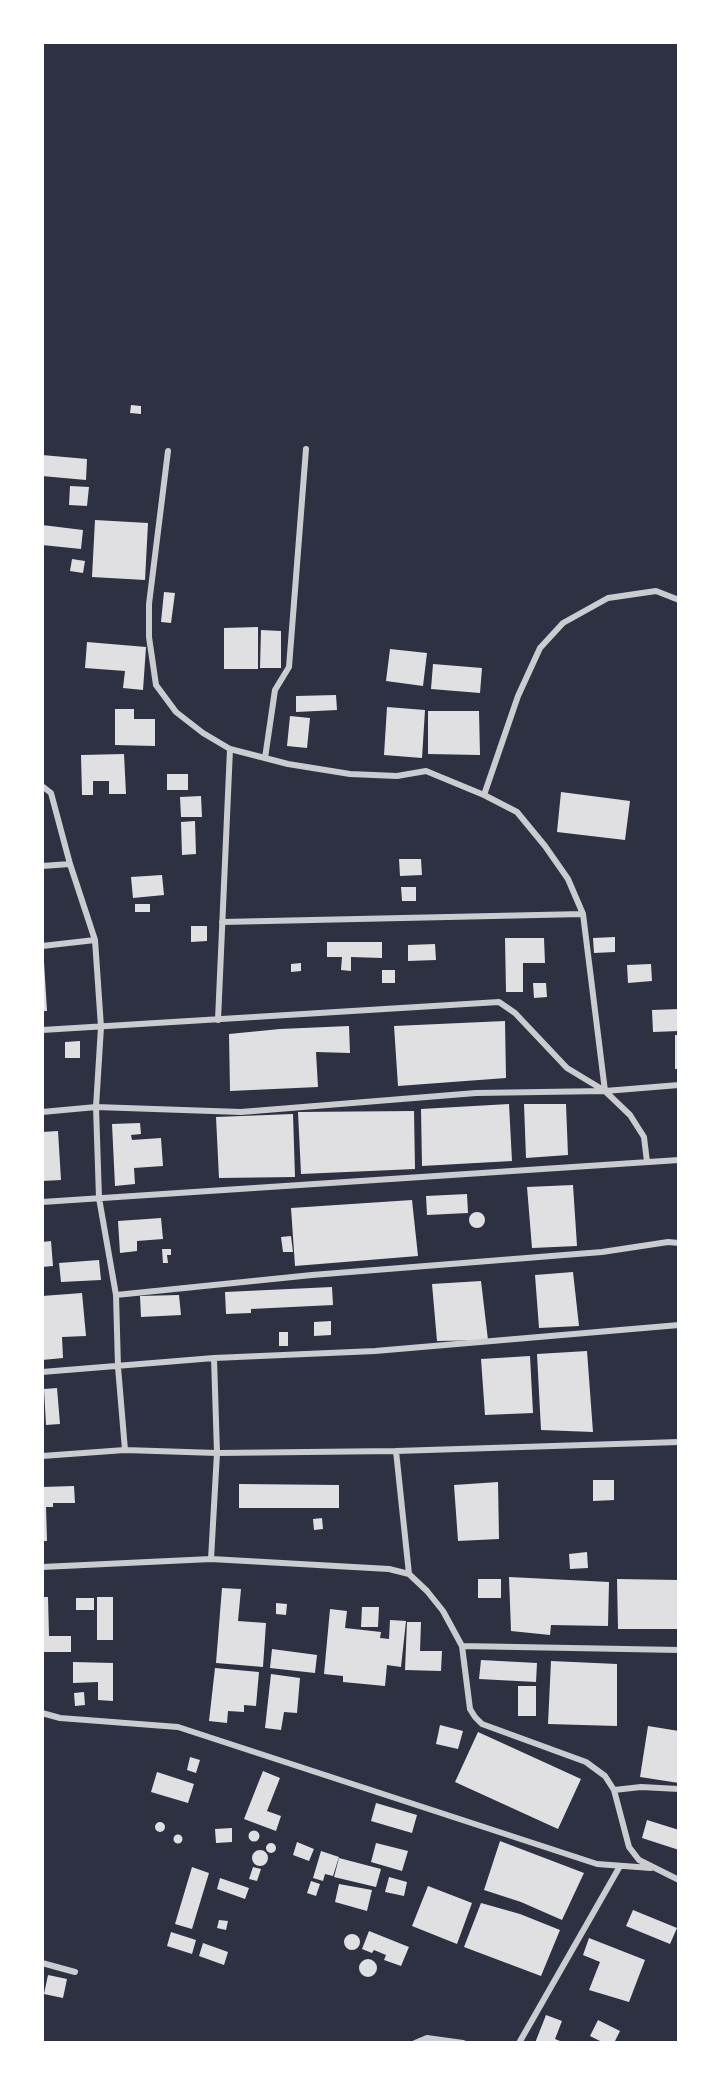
<!DOCTYPE html>
<style>
body{margin:0}
#map{position:relative;width:721px;height:2085px;overflow:hidden;background:#2d3142;font-family:"Asap Condensed",sans-serif}
canvas{display:block}
.frame{position:absolute;inset:0;border:44px solid #fff;pointer-events:none}
</style>
<div id="map">
<canvas width="721" height="2085"></canvas>
<div class="frame"></div>
</div>
<script>
const context = document.querySelector('canvas').getContext('2d');
context.lineJoin = 'round';
function paint(path, color) { context.fillStyle = color; context.fill(path, 'evenodd'); }
const poly = rows => new Path2D(rows.map(r => 'M' + r).join(''));
function stroke(path, color, width, dash) { context.strokeStyle = color; context.lineWidth = width; context.lineCap = dash ? 'butt' : 'round'; context.setLineDash(dash || []); context.stroke(path); }
paint(poly([
 [131,405,141,406,141,414,130,413],
 [42,455,87,459,86,480,42,476],
 [70,486,89,487,87,506,69,505],
 [95,520,148,523,145,580,92,577],
 [42,525,83,530,81,549,42,545],
 [72,559,85,561,83,573,70,571],
 [164,592,175,593,171,623,161,622],
 [258,627,258,669,224,669,224,628],
 [261,630,281,631,281,668,260,668],
 [87,642,146,647,143,690,123,688,125,671,85,668],
 [390,649,427,653,423,686,386,681],
 [433,664,482,668,480,693,431,689],
 [336,695,337,710,296,712,296,696],
 [387,707,425,710,422,758,384,755],
 [115,709,134,709,134,719,155,719,155,746,115,745],
 [428,711,479,711,480,755,428,754],
 [290,716,310,718,307,748,287,746],
 [124,754,126,794,109,794,109,781,93,781,93,795,82,795,81,755],
 [167,774,188,774,188,790,167,790],
 [561,792,630,801,625,840,557,832],
 [201,796,202,817,181,817,180,797],
 [195,821,196,854,182,855,181,822],
 [399,859,421,859,422,875,400,876],
 [162,875,164,895,133,898,131,877],
 [401,887,416,887,416,901,402,901],
 [135,904,150,904,150,912,135,912],
 [191,926,207,926,207,941,191,942],
 [615,937,615,952,594,953,593,938],
 [505,938,544,938,545,963,523,963,523,992,506,992],
 [327,942,382,942,382,958,351,957,351,971,341,970,342,957,327,957],
 [435,944,436,960,408,961,408,945],
 [42,962,44,962,47,1011,42,1011],
 [301,963,301,971,291,972,291,964],
 [651,964,652,981,628,983,627,965],
 [382,970,395,970,395,983,382,983],
 [533,983,546,983,547,997,534,998],
 [679,1009,679,1031,653,1032,652,1010],
 [505,1021,506,1078,398,1086,394,1026],
 [349,1026,350,1053,316,1052,318,1087,230,1091,229,1034,280,1029],
 [675,1035,679,1035,679,1069,675,1069],
 [80,1041,80,1058,65,1058,65,1042],
 [509,1104,512,1161,422,1166,421,1109],
 [524,1104,566,1104,568,1155,526,1158],
 [414,1111,415,1169,301,1174,298,1112],
 [293,1114,295,1177,219,1178,216,1117],
 [140,1123,141,1134,131,1135,132,1140,161,1138,163,1166,134,1168,135,1184,115,1186,112,1124],
 [58,1131,61,1180,42,1181,42,1132],
 [573,1185,577,1246,532,1248,527,1187],
 [467,1194,468,1213,427,1215,426,1196],
 [412,1200,418,1256,295,1266,291,1208],
 '469 1220a8 8 0 1 1 16 0a8 8 0 1 1-16 0Z',
 [161,1218,163,1239,137,1241,137,1251,120,1253,118,1221],
 [291,1236,293,1252,283,1252,281,1237],
 [51,1241,53,1266,42,1267,42,1242],
 [162,1249,171,1249,171,1255,167,1255,168,1263,163,1263],
 [99,1260,101,1280,61,1282,59,1263],
 [573,1272,579,1326,539,1328,535,1275],
 [481,1281,488,1340,437,1341,432,1284],
 [332,1287,333,1305,251,1309,251,1313,226,1314,225,1292],
 [82,1293,86,1336,62,1337,63,1358,42,1360,42,1296],
 [179,1295,181,1315,141,1317,140,1296],
 [331,1321,331,1335,314,1336,314,1322],
 [279,1332,288,1332,288,1346,279,1346],
 [587,1351,593,1432,541,1430,537,1354],
 [530,1356,533,1413,485,1415,481,1359],
 [57,1388,60,1424,46,1425,44,1389],
 [593,1480,614,1480,614,1500,593,1501],
 [498,1482,499,1539,458,1541,454,1485],
 [239,1484,339,1485,339,1508,239,1508],
 [74,1486,75,1503,53,1503,53,1507,46,1507,47,1541,42,1541,42,1487],
 [322,1518,323,1529,314,1530,313,1519],
 [587,1552,588,1568,570,1569,569,1554],
 [509,1577,609,1582,608,1626,551,1625,550,1635,511,1631],
 [478,1579,501,1579,501,1598,478,1598],
 [617,1579,679,1580,679,1629,618,1629],
 [222,1588,241,1589,238,1621,266,1623,263,1667,216,1663],
 [42,1597,48,1597,49,1636,71,1636,71,1652,42,1652],
 [97,1597,113,1597,113,1640,97,1640],
 [76,1598,94,1598,94,1610,76,1610],
 [276,1603,287,1604,286,1615,276,1614],
 [362,1607,379,1607,378,1627,361,1627],
 [330,1609,347,1611,345,1628,381,1632,380,1638,389,1639,390,1620,406,1621,401,1667,387,1665,385,1686,343,1682,343,1676,324,1674],
 [407,1622,421,1622,420,1651,442,1651,441,1671,405,1670],
 [272,1649,317,1655,315,1673,270,1668],
 [481,1660,537,1663,536,1682,479,1679],
 [551,1661,617,1664,617,1726,548,1724],
 [73,1662,113,1663,113,1701,98,1700,98,1682,73,1683],
 [215,1668,259,1672,256,1706,244,1705,244,1712,228,1711,227,1723,209,1721],
 [271,1674,300,1678,297,1713,284,1712,281,1730,265,1728],
 [518,1686,536,1686,536,1716,518,1716],
 [84,1692,85,1705,75,1706,74,1693],
 [440,1725,463,1731,458,1749,436,1744],
 [648,1726,679,1731,679,1783,640,1777],
 [478,1732,581,1779,558,1829,455,1782],
 [190,1757,200,1760,196,1773,187,1770],
 [263,1771,280,1778,267,1811,281,1816,276,1831,244,1819],
 [157,1772,194,1784,188,1803,151,1792],
 [376,1803,417,1815,412,1833,371,1821],
 [647,1820,679,1830,679,1850,642,1838],
 '155 1827a5 5 0 1 1 10 0a5 5 0 1 1-10 0Z',
 [232,1828,232,1842,216,1843,215,1829],
 '248.5 1836a5.5 5.5 0 1 1 11 0a5.5 5.5 0 1 1-11 0Z',
 '173.5 1839a4.5 4.5 0 1 1 9 0a4.5 4.5 0 1 1-9 0Z',
 [500,1841,584,1873,562,1920,521,1902,484,1890],
 [297,1842,314,1849,309,1861,293,1855],
 [376,1843,408,1851,402,1871,371,1862],
 '266 1848a5 5 0 1 1 10 0a5 5 0 1 1-10 0Z',
 '252 1858a8 8 0 1 1 16 0a8 8 0 1 1-16 0Z',
 [321,1851,339,1857,333,1876,325,1874,323,1881,313,1878],
 [339,1858,381,1869,376,1887,334,1877],
 [192,1867,209,1873,192,1929,175,1924],
 [253,1867,261,1869,257,1881,249,1879],
 [389,1877,407,1882,404,1896,385,1892],
 [220,1878,249,1888,245,1899,217,1889],
 [311,1881,320,1884,316,1896,307,1893],
 [339,1884,372,1890,367,1911,335,1902],
 [428,1886,472,1903,457,1944,412,1926],
 [481,1903,520,1914,560,1930,541,1976,464,1947],
 [633,1910,677,1928,670,1944,626,1926],
 [219,1920,228,1921,226,1930,217,1928],
 [369,1931,409,1947,401,1966,384,1960,386,1955,374,1950,372,1953,362,1949],
 [171,1932,196,1940,192,1954,167,1946],
 '344 1942a8 8 0 1 1 16 0a8 8 0 1 1-16 0Z',
 [589,1938,645,1960,629,2002,589,1990,600,1962,583,1955],
 [203,1943,228,1952,224,1965,199,1956],
 '359 1968a9 9 0 1 1 18 0a9 9 0 1 1-18 0Z',
 [48,1975,67,1979,63,1998,44,1994],
 [546,2015,562,2021,555,2039,565,2043,535,2043],
 [598,2020,620,2031,614,2043,604,2043,590,2036]
]), '#e0e0e3');
stroke(poly([
 [168,451,149,604,149,637,156,685,176,712,203,733,230,749,288,764,350,774,397,776,426,771,484,795,517,812,545,846,568,879,583,914,605,1091],
 [265,758,275,690,289,667,306,449],
 [42,786,51,793,70,864,95,940,101,1027,96,1107,241,1112,476,1093,605,1091,679,1085],
 [484,795,518,696,540,648,563,623,608,598,656,591,679,600],
 [42,866,70,864],
 [222,922,583,914],
 [42,946,95,940],
 [218,1020,230,749],
 [42,1030,499,1002,515,1013,567,1068,605,1091,630,1115,644,1137,647,1162],
 [42,1112,96,1107,99,1198,116,1295,118,1367,125,1450],
 [42,1202,679,1160],
 [116,1295,312,1275,602,1252,668,1242,679,1243],
 [42,1372,214,1358,375,1351,679,1325],
 [396,1451,409,1574],
 [42,1456,125,1450,217,1453,396,1451,679,1442],
 [211,1559,217,1453,214,1358],
 [42,1567,211,1559,389,1569,409,1574,427,1591,443,1611,462,1646,470,1709,475,1717,482,1724,586,1762,605,1776,614,1790,629,1847,639,1860,679,1880],
 [462,1646,679,1650],
 [42,1713,60,1718,178,1727,597,1864,651,1868],
 [614,1790,641,1787,679,1789],
 [42,1963,75,1972],
 [415,2043,427,2038,463,2043],
 [519,2043,620,1866]
]), '#caccd0', 6);
</script>
